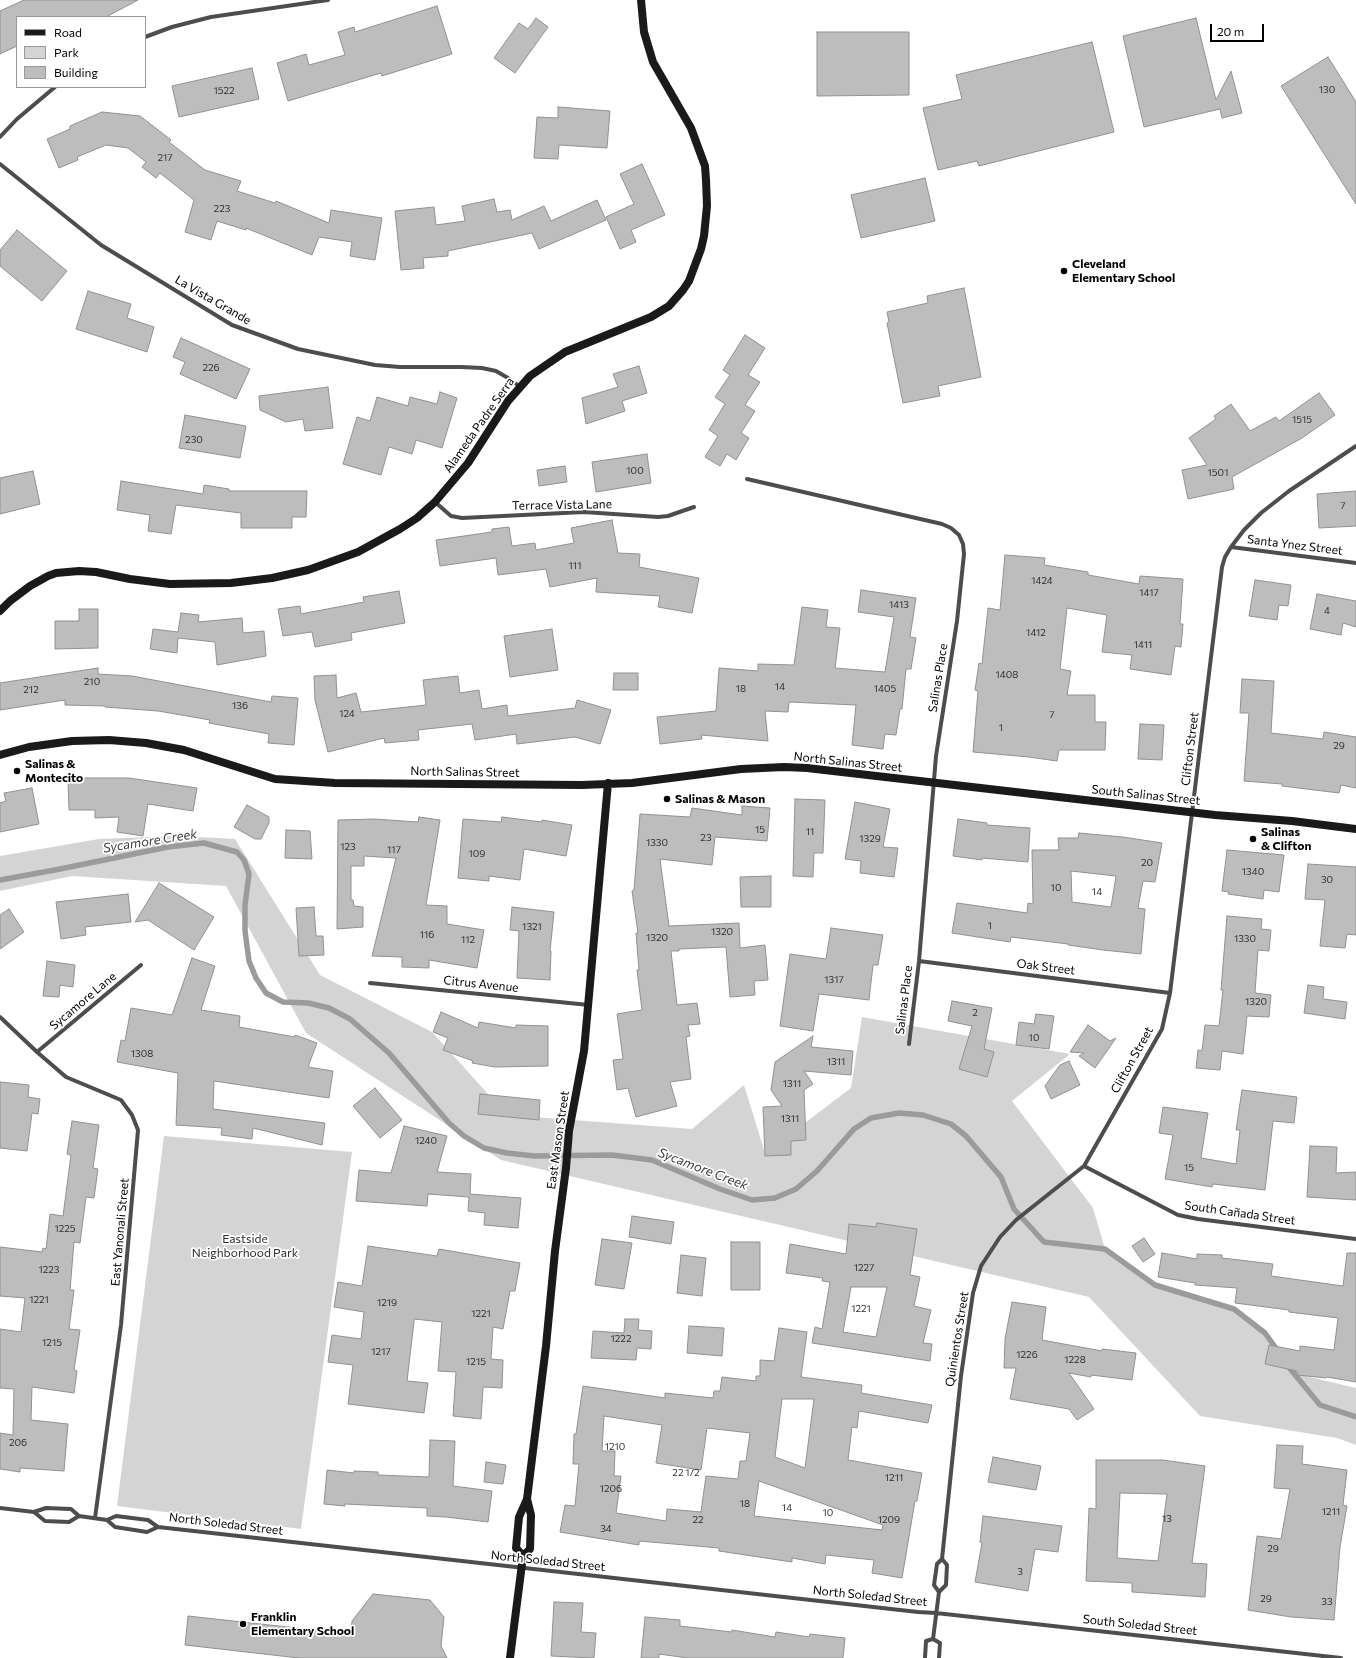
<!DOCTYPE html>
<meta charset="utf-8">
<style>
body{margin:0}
#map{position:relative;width:1356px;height:1658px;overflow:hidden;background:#fff;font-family:Commissioner,sans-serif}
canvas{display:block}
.legend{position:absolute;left:16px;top:16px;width:130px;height:72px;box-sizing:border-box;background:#fff;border:1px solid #999;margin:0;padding:5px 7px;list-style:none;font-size:12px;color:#000}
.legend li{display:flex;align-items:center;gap:8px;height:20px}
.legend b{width:20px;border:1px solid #999}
.scale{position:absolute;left:1210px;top:24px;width:54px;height:18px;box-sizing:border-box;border:2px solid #000;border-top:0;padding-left:5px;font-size:12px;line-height:14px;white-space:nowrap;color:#000;-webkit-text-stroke:3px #fff;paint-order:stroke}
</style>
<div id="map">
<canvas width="1356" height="1658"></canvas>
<ul class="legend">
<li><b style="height:5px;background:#1a1a1a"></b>Road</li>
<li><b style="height:11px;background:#d4d4d4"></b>Park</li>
<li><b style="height:11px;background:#bdbdbd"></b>Building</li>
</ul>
<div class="scale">20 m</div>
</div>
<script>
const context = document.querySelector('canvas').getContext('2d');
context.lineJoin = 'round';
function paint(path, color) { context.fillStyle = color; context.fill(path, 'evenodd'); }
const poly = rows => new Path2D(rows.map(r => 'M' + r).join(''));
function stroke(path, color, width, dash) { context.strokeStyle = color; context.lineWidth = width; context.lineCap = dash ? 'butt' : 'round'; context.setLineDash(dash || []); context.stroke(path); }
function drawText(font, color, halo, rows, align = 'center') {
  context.font = font + ' Commissioner,sans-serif'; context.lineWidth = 3.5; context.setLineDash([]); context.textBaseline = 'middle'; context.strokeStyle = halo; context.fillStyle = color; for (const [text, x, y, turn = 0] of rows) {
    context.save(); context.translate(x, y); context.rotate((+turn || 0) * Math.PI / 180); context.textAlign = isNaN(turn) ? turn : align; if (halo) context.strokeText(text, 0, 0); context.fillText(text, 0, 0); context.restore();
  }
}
paint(poly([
 [179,836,235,839,320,975,432,1032,507,1115,692,1129,744,1085,765,1153,851,1088,862,1017,1070,1054,1012,1101,1093,1208,1105,1249,1155,1285,1234,1309,1265,1333,1293,1373,1356,1388,1356,1445,1337,1438,1200,1416,1089,1297,501,1160,306,1033,226,886,72,876,0,891,0,856,99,839],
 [164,1136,352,1152,301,1529,117,1506]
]), '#d4d4d4');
stroke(poly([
 [0,880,60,869,168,847,204,843,237,852,244,860,249,874,245,905,245,931,249,961,256,978,266,993,283,1002,308,1003,329,1008,350,1019,389,1053,449,1123,464,1136,484,1148,507,1153,534,1156,612,1155,652,1160,720,1189,752,1200,775,1198,796,1189,817,1171,854,1129,871,1118,899,1113,923,1115,951,1124,966,1136,1001,1177,1014,1209,1044,1242,1105,1249,1155,1285,1234,1309,1265,1333,1278,1351],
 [1287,1365,1320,1405,1356,1417]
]), '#9b9b9b', 5.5);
const building = poly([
 [24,0,138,0,106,17,17,17,17,46,0,54,0,11,24,0],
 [437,6,452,54,382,76,381,73,288,101,277,63,306,54,309,65,345,55,338,32,354,27,355,32,437,6],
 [536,18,548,27,515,73,494,58,519,23,528,29,536,18],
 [1196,18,1216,100,1231,71,1242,113,1222,118,1220,109,1144,127,1123,36,1196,18],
 [817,32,909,32,909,95,817,96,817,32],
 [1092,42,1114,132,979,166,977,161,938,170,923,108,962,99,956,75,1092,42],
 [1328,57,1356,102,1356,204,1281,86,1328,57],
 [252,68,259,99,179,117,172,86,252,68],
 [558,107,610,111,607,148,559,145,558,159,534,158,537,117,558,118,558,107],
 [102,112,140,116,171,140,169,142,205,170,241,181,237,191,275,203,276,201,329,223,331,210,382,218,375,260,350,256,352,242,319,237,312,255,246,228,246,230,217,221,211,240,185,232,194,200,160,173,156,178,142,167,146,162,128,148,106,145,77,157,78,160,59,168,47,139,70,129,70,126,102,112],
 [642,164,665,215,631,230,636,242,620,249,606,217,634,204,620,174,642,164],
 [925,178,935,221,861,238,851,195,925,178],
 [494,199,497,212,510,210,512,220,544,206,551,221,597,200,606,220,539,249,532,233,448,251,448,256,423,258,424,268,401,270,395,211,434,207,436,225,465,221,462,206,494,199],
 [17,230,67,271,42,301,0,266,0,250,17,230],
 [964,288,981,377,938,386,940,396,903,403,887,323,889,322,887,312,928,303,927,296,964,288],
 [88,291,131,304,127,318,154,327,147,352,76,329,88,291],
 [745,335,765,348,748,375,760,382,745,405,755,411,741,433,749,438,736,460,727,454,720,466,705,457,718,436,709,430,725,404,715,397,730,375,723,370,745,335],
 [181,338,250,369,236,399,180,374,185,362,173,357,181,338],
 [639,366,647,393,622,401,625,411,586,424,582,398,618,387,613,374,639,366],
 [328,387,333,428,305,431,303,419,286,422,260,410,259,396,328,387],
 [440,392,457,398,442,448,416,440,412,454,389,447,381,475,343,464,357,417,370,421,377,397,408,406,410,397,437,404,440,392],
 [1319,393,1335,415,1302,438,1232,477,1234,489,1188,499,1182,470,1207,465,1189,438,1216,419,1214,416,1231,404,1250,431,1276,417,1279,421,1319,393],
 [185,415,246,426,240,458,179,448,185,415],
 [647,454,651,483,596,492,592,462,647,454],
 [565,466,567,482,539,486,537,470,565,466],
 [33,471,40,504,0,514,0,478,33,471],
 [121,481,203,494,204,485,229,489,229,491,307,491,306,517,292,517,292,528,241,528,241,513,176,505,171,534,148,531,150,515,117,510,121,481],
 [1356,491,1356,526,1319,528,1317,494,1356,491],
 [612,520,618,553,640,554,639,567,699,578,692,613,658,607,660,596,596,592,597,578,550,587,546,569,498,575,496,558,440,566,436,540,492,532,492,529,509,527,512,546,535,543,536,550,574,543,571,528,612,520],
 [1005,555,1045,558,1044,565,1088,572,1088,575,1139,584,1140,576,1183,579,1180,624,1183,624,1181,647,1175,646,1171,675,1130,669,1132,655,1102,652,1107,615,1067,608,1060,669,1071,671,1067,695,1095,695,1095,722,1106,722,1105,750,1059,750,1057,761,1029,757,973,752,978,691,975,690,979,663,982,664,988,608,1000,610,1005,555],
 [1255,580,1291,585,1288,606,1279,605,1277,620,1249,616,1255,580],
 [861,590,916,598,910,637,916,638,911,669,906,669,902,709,900,709,896,735,885,734,883,749,852,745,856,705,789,702,788,712,765,711,768,741,701,735,702,739,660,744,657,717,716,711,719,668,758,671,758,664,794,665,802,607,828,610,826,627,840,628,835,668,885,672,894,617,858,612,861,590],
 [399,591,405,623,351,633,352,640,315,647,312,632,283,636,278,609,300,606,301,614,364,602,363,597,399,591],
 [1317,594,1356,601,1356,627,1343,623,1341,635,1310,629,1317,594],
 [79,609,98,609,98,648,55,649,55,621,79,621,79,609],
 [181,613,199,615,198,622,242,618,243,633,264,631,266,656,217,665,215,642,178,638,177,653,150,649,153,629,178,632,181,613],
 [552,629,558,670,510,677,504,636,552,629],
 [98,668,98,674,132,676,271,702,272,696,298,698,294,745,268,743,269,734,209,723,210,720,158,711,105,707,105,706,65,705,65,700,0,710,0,683,98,668],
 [614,673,638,673,638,690,613,690,614,673],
 [336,675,337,698,356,693,361,712,426,705,423,680,458,676,460,693,479,690,482,709,507,705,508,716,575,708,577,700,611,710,600,744,575,737,517,744,516,734,475,740,472,724,418,730,419,740,385,743,384,738,328,752,315,700,314,676,336,675],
 [1242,679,1274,681,1271,733,1323,739,1324,732,1356,737,1356,788,1341,785,1339,793,1282,786,1282,784,1244,781,1249,713,1240,713,1242,679],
 [1140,724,1164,725,1162,760,1138,759,1140,724],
 [68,778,129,778,197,788,193,811,148,804,143,836,117,832,119,817,95,818,95,810,69,810,68,778],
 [32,788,39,824,0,832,0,803,6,801,4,793,32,788],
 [795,799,825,800,823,853,814,853,813,877,793,876,795,799],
 [855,802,890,809,883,847,898,848,894,877,860,873,861,861,845,859,855,802],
 [247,805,269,817,269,823,261,839,255,839,234,827,247,805],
 [742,806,770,808,767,841,715,837,712,865,660,859,669,926,739,923,740,948,765,945,768,980,754,981,755,995,730,997,726,947,679,949,679,951,671,951,677,1005,697,1003,700,1024,688,1025,690,1036,686,1037,691,1079,670,1082,677,1106,636,1117,628,1088,617,1090,613,1060,623,1059,617,1014,642,1010,637,970,639,970,636,933,638,933,632,891,634,890,640,814,690,817,692,808,742,815,742,806],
 [419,817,440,820,426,905,447,906,447,924,484,930,477,968,429,960,429,968,402,967,402,957,372,956,396,858,364,856,364,866,351,866,351,900,353,900,354,906,363,907,363,927,337,929,338,820,374,819,418,822,419,817],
 [502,817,542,822,542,820,572,825,566,856,524,849,520,880,489,876,489,881,458,878,463,819,501,822,502,817],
 [958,819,987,823,987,825,1030,828,1028,862,982,858,982,860,953,856,958,819],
 [286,830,310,831,312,859,285,858,286,830],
 [1079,833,1123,837,1162,843,1155,882,1143,881,1138,908,1145,909,1141,954,1103,950,1068,945,1068,944,1011,937,1010,942,952,933,957,903,1027,913,1028,903,1033,904,1032,850,1059,850,1058,838,1078,838,1079,833],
 [1071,871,1116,876,1111,907,1072,902,1071,871],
 [1227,850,1284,855,1279,892,1264,890,1263,899,1228,894,1229,892,1222,891,1227,850],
 [1308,864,1356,867,1356,935,1347,934,1345,948,1320,946,1325,900,1305,899,1308,864],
 [771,876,771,907,741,907,740,877,771,876],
 [159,883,214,917,194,950,148,920,135,922,159,883],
 [128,894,131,922,85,927,86,935,61,939,56,902,128,894],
 [314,907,316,936,323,936,324,955,299,956,296,908,314,907],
 [512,907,554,912,550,951,551,951,550,980,517,978,519,931,510,930,512,907],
 [9,909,24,932,0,949,0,915,9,909],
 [1227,916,1262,919,1261,929,1271,930,1269,951,1258,950,1255,993,1271,995,1269,1017,1247,1016,1243,1054,1222,1051,1220,1070,1196,1068,1198,1050,1202,1051,1205,1025,1219,1026,1223,990,1221,990,1227,916],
 [831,928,883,935,878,965,873,965,869,1000,819,994,813,1031,780,1026,790,954,826,959,831,928],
 [192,958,215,966,201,1010,240,1016,239,1027,295,1037,295,1035,317,1043,308,1067,333,1071,329,1098,214,1081,213,1109,325,1123,322,1145,253,1128,252,1139,221,1135,222,1128,176,1125,178,1073,117,1062,121,1040,125,1041,131,1008,172,1015,192,958],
 [47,961,75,965,73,987,60,985,59,997,43,996,47,961],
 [1308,985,1324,987,1323,999,1347,1002,1345,1019,1304,1013,1308,985],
 [952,1001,992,1008,984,1049,994,1052,987,1077,959,1069,972,1026,948,1021,952,1001],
 [441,1012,478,1028,479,1022,516,1028,516,1025,548,1026,548,1066,495,1067,472,1063,473,1061,443,1050,448,1038,433,1032,441,1012],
 [1036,1014,1054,1016,1049,1049,1016,1045,1019,1022,1034,1024,1036,1014],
 [1088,1025,1110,1041,1116,1038,1095,1068,1079,1056,1084,1053,1070,1052,1088,1025],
 [813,1036,811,1047,853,1051,851,1075,804,1071,813,1084,804,1090,806,1140,791,1141,791,1155,765,1156,763,1107,782,1106,771,1090,775,1062,813,1036],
 [1069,1061,1080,1085,1051,1099,1045,1086,1060,1065,1069,1061],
 [0,1082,29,1085,28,1097,40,1099,38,1114,32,1113,27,1151,0,1148,0,1082],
 [375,1088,402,1120,380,1138,353,1106,375,1088],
 [1242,1090,1297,1097,1294,1123,1273,1121,1265,1190,1213,1184,1212,1187,1165,1179,1173,1135,1159,1133,1163,1107,1208,1113,1201,1158,1236,1164,1240,1130,1236,1130,1242,1090],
 [480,1094,540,1100,539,1120,478,1114,480,1094],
 [72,1121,99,1125,93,1168,98,1169,94,1198,86,1197,80,1243,74,1242,70,1290,74,1290,69,1329,80,1330,74,1370,77,1371,74,1393,32,1387,31,1420,68,1424,64,1471,20,1468,20,1472,0,1469,0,1433,13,1435,14,1389,0,1388,0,1329,21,1332,25,1298,0,1296,0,1247,42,1252,43,1248,46,1249,50,1214,63,1216,71,1155,67,1154,72,1121],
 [404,1126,447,1136,437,1172,471,1174,470,1194,521,1198,518,1228,484,1225,485,1213,468,1211,469,1197,428,1194,427,1206,356,1201,359,1170,391,1173,404,1126],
 [1310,1146,1337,1147,1336,1173,1356,1172,1356,1200,1307,1197,1310,1146],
 [632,1216,674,1222,671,1244,629,1237,632,1216],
 [877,1223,917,1229,910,1275,920,1277,914,1306,931,1310,923,1343,932,1344,930,1361,812,1343,815,1327,822,1329,830,1282,822,1281,823,1278,786,1273,790,1244,846,1254,849,1224,876,1227,877,1223],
 [851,1287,887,1287,876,1337,843,1332,851,1287],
 [1144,1238,1155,1254,1143,1262,1132,1246,1144,1238],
 [602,1239,632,1243,624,1289,595,1285,602,1239],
 [731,1242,760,1242,760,1290,731,1290,731,1242],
 [368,1246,437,1256,439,1249,520,1263,515,1291,510,1291,503,1329,493,1327,491,1359,503,1360,502,1388,483,1387,481,1419,453,1416,456,1372,438,1371,442,1322,414,1319,414,1322,407,1381,428,1383,424,1413,348,1404,353,1365,328,1362,332,1335,361,1339,364,1312,334,1307,338,1282,362,1286,368,1246],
 [1162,1253,1197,1259,1197,1254,1222,1255,1222,1258,1273,1264,1271,1276,1343,1286,1347,1253,1356,1253,1356,1382,1327,1377,1326,1378,1297,1375,1297,1371,1265,1364,1269,1345,1300,1351,1300,1346,1334,1350,1338,1318,1289,1312,1289,1310,1235,1303,1237,1288,1195,1285,1195,1283,1158,1277,1162,1253],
 [681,1255,706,1258,702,1296,677,1293,681,1255],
 [1012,1302,1046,1307,1042,1340,1102,1351,1102,1349,1136,1353,1132,1380,1091,1375,1091,1377,1069,1373,1094,1409,1077,1420,1069,1409,1010,1399,1016,1368,1004,1368,1005,1339,1012,1302],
 [625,1319,639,1319,638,1330,652,1331,651,1349,637,1348,636,1360,591,1358,593,1331,624,1333,625,1319],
 [689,1326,724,1328,722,1356,687,1353,689,1326],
 [779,1328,807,1332,801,1377,862,1385,861,1393,932,1405,928,1423,859,1411,857,1428,852,1427,848,1460,922,1473,917,1501,915,1501,902,1578,872,1573,874,1560,826,1555,825,1564,792,1558,792,1562,719,1551,719,1548,639,1541,639,1545,560,1532,565,1505,575,1506,579,1464,573,1464,574,1434,576,1434,583,1386,665,1398,665,1393,713,1398,714,1391,720,1391,722,1377,756,1381,756,1376,760,1376,760,1360,774,1361,779,1328],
 [782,1399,814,1399,805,1468,775,1457,782,1399],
 [604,1416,662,1425,656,1463,701,1470,707,1428,750,1433,746,1461,740,1461,738,1479,706,1476,701,1512,667,1509,666,1521,616,1513,621,1476,614,1476,615,1451,602,1451,604,1416],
 [759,1481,883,1525,882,1530,754,1516,759,1481],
 [430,1440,455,1441,453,1486,492,1491,488,1522,446,1517,427,1516,427,1508,345,1504,345,1506,324,1504,327,1470,354,1473,354,1471,378,1472,378,1475,429,1477,430,1440],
 [1277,1445,1303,1446,1302,1464,1347,1470,1343,1505,1347,1506,1340,1547,1334,1620,1291,1617,1248,1610,1257,1536,1281,1539,1290,1489,1274,1488,1277,1445],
 [993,1457,1041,1466,1036,1490,988,1482,993,1457],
 [1096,1460,1163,1460,1205,1466,1192,1563,1207,1564,1205,1597,1132,1592,1132,1583,1086,1581,1089,1508,1096,1509,1096,1460],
 [1120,1493,1167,1494,1158,1561,1117,1558,1120,1493],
 [486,1462,506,1465,503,1484,484,1482,486,1462],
 [983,1516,1062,1526,1058,1552,1035,1549,1028,1591,975,1582,982,1543,980,1542,983,1516],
 [373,1594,430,1600,444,1617,441,1646,447,1658,299,1658,185,1645,188,1616,351,1634,352,1621,373,1594],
 [554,1602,583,1603,581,1632,596,1633,594,1658,551,1656,554,1602],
 [645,1617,680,1620,680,1626,732,1632,732,1630,775,1637,776,1632,809,1637,810,1634,845,1638,843,1658,688,1658,659,1654,659,1658,641,1658,645,1617]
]);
paint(building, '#bdbdbd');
stroke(building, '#919191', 1);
stroke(poly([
 [145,37,172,27,211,17,328,0],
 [0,137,17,119,55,87],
 [0,164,101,245,232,325,298,349,375,365,400,367,461,367,482,368,496,371,508,378,519,386],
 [747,479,942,524,951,528,959,535,963,544,964,554,957,621,936,756,919,961,909,1044],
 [435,502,451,516,462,518,584,512,658,517,668,516,694,507],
 [1231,547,1356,563],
 [919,961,1170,993],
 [370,983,589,1005],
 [0,1017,37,1052,66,1077,121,1100,132,1115,138,1130,121,1325,95,1518],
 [37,1052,141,965],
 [1084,1166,1178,1215,1198,1219,1356,1239],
 [0,1508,34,1512,46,1508,71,1509,79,1516,107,1520,115,1527,147,1532,158,1527],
 [34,1512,45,1521,69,1522,79,1516],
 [107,1520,116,1516,148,1520,158,1527,918,1612,936,1613,1341,1658],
 [939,1592,946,1585,947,1565,942,1559],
 [933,1639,939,1592,934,1585,937,1564,942,1559,961,1376,973,1293,981,1266,1000,1237,1016,1220,1084,1166,1162,1029,1170,993,1222,567,1225,557,1231,547,1244,530,1261,513,1289,491,1356,446],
 [925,1658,926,1641,933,1639,940,1643,939,1658]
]), '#4d4d4d', 4);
stroke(poly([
 [0,611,10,601,30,586,48,576,56,573,79,571,96,572,130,579,170,584,231,583,272,578,308,570,358,552,400,529,417,518,435,502,468,463,508,401,530,376,565,352,651,317,669,306,683,290,689,281,701,249,704,236,707,206,706,180,705,166,691,128,653,62,644,32,641,0],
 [0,755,29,747,72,741,109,740,146,743,184,750,275,779,335,783,582,785,632,783,741,769,784,767,807,768,1215,815,1292,821,1356,829],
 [523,1556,516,1548,519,1517,527,1499,546,1346,555,1251,566,1168,569,1131,584,1051,608,783],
 [510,1658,523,1556,530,1549,531,1515,527,1499]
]), '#1a1a1a', 8);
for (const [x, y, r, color] of [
 [1064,271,4,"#000"],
 [17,771,4,"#000"],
 [667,799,4,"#000"],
 [1253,839,4,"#000"],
 [243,1624,4,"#000"]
]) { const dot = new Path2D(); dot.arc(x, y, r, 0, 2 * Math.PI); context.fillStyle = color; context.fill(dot); stroke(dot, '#fff', 1.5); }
drawText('10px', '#2f2f2f', null, [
 ["130",1327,90],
 ["1522",224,91],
 ["217",165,158],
 ["223",222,209],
 ["226",211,368],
 ["1515",1302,420],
 ["230",194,440],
 ["100",635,471],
 ["1501",1218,473],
 ["7",1343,506],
 ["111",575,566],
 ["1424",1042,581],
 ["1417",1149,593],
 ["1413",899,605],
 ["4",1327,611],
 ["1412",1036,633],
 ["1411",1143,645],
 ["1408",1007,675],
 ["210",92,682],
 ["14",780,687],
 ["18",741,689],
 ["1405",885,689],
 ["212",31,690],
 ["136",240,706],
 ["124",347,714],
 ["7",1052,715],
 ["1",1001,728],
 ["29",1339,746],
 ["15",760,830],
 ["11",810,832],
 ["23",706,838],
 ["1329",870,839],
 ["1330",657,843],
 ["123",348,847],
 ["117",394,850],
 ["109",477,854],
 ["20",1147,863],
 ["1340",1253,872],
 ["30",1327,880],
 ["10",1056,888],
 ["14",1097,892],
 ["1",990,926],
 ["1321",532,927],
 ["1320",722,932],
 ["116",427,935],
 ["1320",657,938],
 ["1330",1245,939],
 ["112",468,940],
 ["1317",834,980],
 ["1320",1256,1002],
 ["2",975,1013],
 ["10",1034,1038],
 ["1308",142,1054],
 ["1311",836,1062],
 ["1311",792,1084],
 ["1311",790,1119],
 ["1240",426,1141],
 ["15",1189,1168],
 ["1225",65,1229],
 ["1227",864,1268],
 ["1223",49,1270],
 ["1221",39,1300],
 ["1219",387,1303],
 ["1221",861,1309],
 ["1221",481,1314],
 ["1222",621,1339],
 ["1215",52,1343],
 ["1217",381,1352],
 ["1226",1027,1355],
 ["1228",1075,1360],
 ["1215",476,1362],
 ["206",18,1443],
 ["1210",615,1447],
 ["22 1/2",686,1473],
 ["1211",894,1478],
 ["1206",611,1489],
 ["18",745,1504],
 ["14",787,1508],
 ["1211",1331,1512],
 ["10",828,1513],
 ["13",1167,1519],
 ["22",698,1520],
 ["1209",889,1520],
 ["34",606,1529],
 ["29",1273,1549],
 ["3",1020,1572],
 ["29",1266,1599],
 ["33",1327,1602]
]);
drawText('bold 12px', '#000', '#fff', [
 ["Cleveland",1072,264],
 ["Elementary School",1072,278],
 ["Salinas &",25,764],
 ["Montecito",25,778],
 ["Salinas & Mason",675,799],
 ["Salinas",1261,832],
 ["& Clifton",1261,846],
 ["Franklin",251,1617],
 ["Elementary School",251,1631]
], 'left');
drawText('12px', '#000', '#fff', [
 ["La Vista Grande",213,300,30],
 ["Alameda Padre Serra",479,425,-55],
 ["Terrace Vista Lane",562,505,-1],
 ["Santa Ynez Street",1295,545,7],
 ["Salinas Place",938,678,-81],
 ["Clifton Street",1190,749,-83],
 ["North Salinas Street",848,762,6],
 ["North Salinas Street",465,772,1],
 ["South Salinas Street",1146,795,6],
 ["Oak Street",1046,967,7],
 ["Citrus Avenue",481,984,6],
 ["Salinas Place",904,1000,-83],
 ["Sycamore Lane",83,1001,-40],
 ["Clifton Street",1132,1060,-61],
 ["East Mason Street",558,1140,-82],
 ["South Cañada Street",1240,1213,8],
 ["East Yanonali Street",120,1232,-85],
 ["Quinientos Street",957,1339,-81],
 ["North Soledad Street",226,1524,7],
 ["North Soledad Street",548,1561,6],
 ["North Soledad Street",870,1596,6],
 ["South Soledad Street",1140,1625,6]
]);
drawText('12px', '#2b2b2b', '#fff', [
 ["Eastside",245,1239],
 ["Neighborhood Park",245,1253]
]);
drawText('italic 13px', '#3c3c3c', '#fff', [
 ["Sycamore Creek",150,841,-9],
 ["Sycamore Creek",703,1169,21]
]);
</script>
